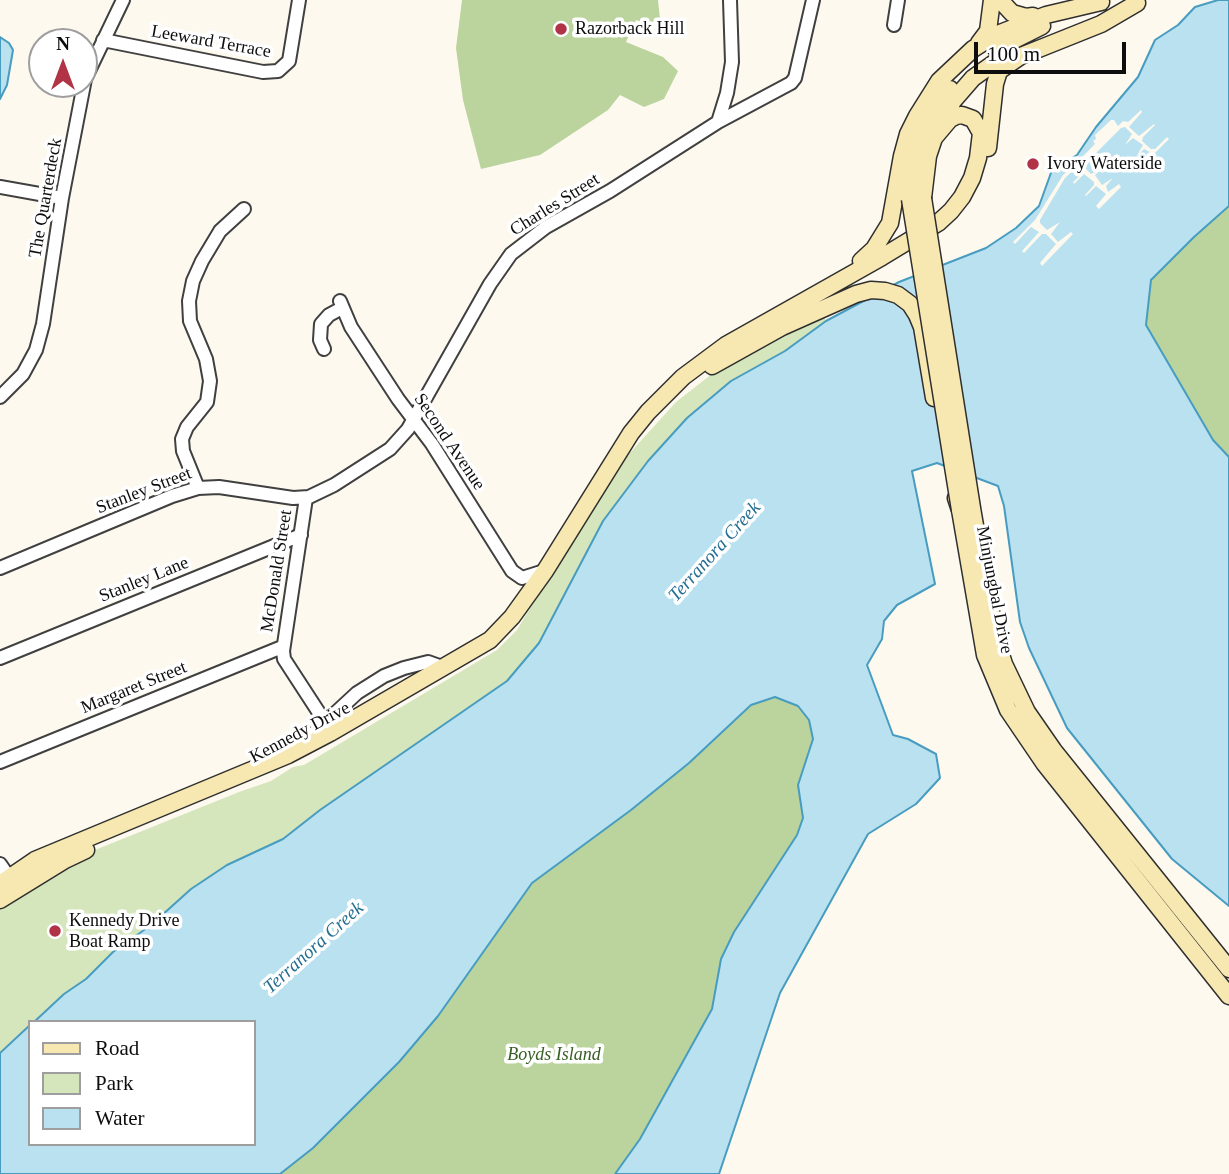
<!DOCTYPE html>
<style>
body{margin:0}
#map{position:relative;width:1229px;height:1174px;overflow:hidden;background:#fdf9ef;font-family:"Times New Roman",serif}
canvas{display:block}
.legend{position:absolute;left:28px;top:1020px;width:228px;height:126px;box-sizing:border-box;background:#fff;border:2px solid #9e9e9e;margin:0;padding:9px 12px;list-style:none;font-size:21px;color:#0d0d0d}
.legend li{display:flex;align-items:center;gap:14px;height:35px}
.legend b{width:35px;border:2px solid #9e9e9e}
.north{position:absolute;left:28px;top:28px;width:70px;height:70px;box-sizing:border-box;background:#fff;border:2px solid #9e9e9e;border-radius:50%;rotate:0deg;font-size:19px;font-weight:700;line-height:28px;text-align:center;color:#0d0d0d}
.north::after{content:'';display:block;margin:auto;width:24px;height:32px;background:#b03346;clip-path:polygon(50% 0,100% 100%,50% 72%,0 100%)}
.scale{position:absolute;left:974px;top:42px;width:152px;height:32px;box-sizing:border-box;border:4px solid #0d0d0d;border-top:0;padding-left:9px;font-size:21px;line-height:24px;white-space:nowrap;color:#0d0d0d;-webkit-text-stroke:5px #fff;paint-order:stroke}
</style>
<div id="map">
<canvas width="1229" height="1174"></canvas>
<ul class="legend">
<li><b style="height:9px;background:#f7e8b1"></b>Road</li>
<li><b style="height:19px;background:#d5e5bc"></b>Park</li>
<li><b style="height:19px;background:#b9e1f0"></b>Water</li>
</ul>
<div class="north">N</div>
<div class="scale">100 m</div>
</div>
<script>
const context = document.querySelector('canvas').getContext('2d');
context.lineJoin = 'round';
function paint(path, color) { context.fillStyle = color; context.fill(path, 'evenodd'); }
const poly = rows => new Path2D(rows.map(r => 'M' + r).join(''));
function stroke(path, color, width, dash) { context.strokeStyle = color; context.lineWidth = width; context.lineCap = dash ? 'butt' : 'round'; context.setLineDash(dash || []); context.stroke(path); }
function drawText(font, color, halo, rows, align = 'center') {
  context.font = font + ' "Times New Roman",serif'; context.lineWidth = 7; context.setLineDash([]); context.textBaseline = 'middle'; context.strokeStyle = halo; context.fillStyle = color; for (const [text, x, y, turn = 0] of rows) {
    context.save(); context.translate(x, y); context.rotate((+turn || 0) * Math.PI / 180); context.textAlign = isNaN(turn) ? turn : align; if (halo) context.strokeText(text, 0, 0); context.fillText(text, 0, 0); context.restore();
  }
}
paint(poly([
 [823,316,826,321,785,351,731,381,687,418,648,461,603,521,539,643,507,681,320,810,283,839,227,865,113,952,86,979,64,994,34,1022,30,1022,30,1025,0,1053,0,903,85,854,239,792,271,781,293,767,304,765,497,650,517,630,571,539,619,465,676,402,717,370]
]), '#d5e5bc');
paint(poly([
 [462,0,658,0,661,28,636,20,626,42,663,57,678,71,664,99,644,107,620,95,608,110,540,155,481,169,463,100,456,48],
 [1229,206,1229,457,1213,440,1146,326,1151,280,1194,237],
 [775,697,798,706,809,720,813,739,798,785,803,818,797,835,734,932,721,959,712,1009,640,1139,615,1174,280,1174,313,1148,399,1062,438,1016,532,883,631,810,689,763,752,705]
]), '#bbd49d');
const water = poly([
 [1218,0,1229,0,1229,206,1194,237,1151,280,1146,325,1213,440,1229,457,1229,906,1172,859,1067,728,1029,648,1020,622,1004,506,998,486,937,463,912,471,935,584,897,605,884,621,882,639,867,665,893,735,908,739,936,754,940,778,916,804,868,834,780,993,719,1174,615,1174,640,1139,712,1009,721,959,734,932,797,835,803,818,798,785,813,739,809,720,798,706,775,697,751,705,689,763,631,810,532,883,438,1016,399,1062,313,1148,280,1174,0,1174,0,1053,30,1025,30,1144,254,1144,254,1022,34,1022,64,994,86,979,113,952,151,925,191,889,227,865,283,839,320,810,507,681,539,643,603,521,648,461,687,418,731,381,785,351,826,321,899,282,986,248,1016,228,1039,206,1052,170,1077,155,1096,127,1138,77,1155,40,1178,25,1195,7,1218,0],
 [0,37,9,43,13,50,7,85,0,99,0,37]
]);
paint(water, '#b9e1f0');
stroke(water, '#479cc0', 2);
paint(poly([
 [1141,110,1142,112,1129,127,1139,136,1154,124,1155,125,1143,137,1142,141,1151,149,1155,149,1167,137,1169,139,1144,164,1142,162,1150,152,1144,149,1136,157,1143,145,1133,138,1125,145,1132,134,1125,127,1121,128,1085,164,1084,167,1091,174,1103,168,1095,175,1102,185,1113,178,1106,186,1108,192,1119,184,1121,187,1099,209,1096,206,1106,194,1096,186,1086,196,1085,195,1094,185,1094,182,1084,174,1074,184,1073,182,1083,173,1080,167,1076,168,1065,178,1040,220,1040,223,1047,230,1060,222,1051,234,1058,242,1071,232,1073,234,1042,266,1040,263,1056,244,1046,234,1042,234,1024,253,1022,251,1039,232,1031,227,1015,244,1013,242,1035,220,1063,175,1074,165,1073,160,1080,159,1095,144,1093,141,1096,139,1095,135,1111,120,1114,120,1118,126,1123,121,1128,122]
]), '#fdf9ef');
const street = poly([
 [894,25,898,0],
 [103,40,263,72,278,71,289,61,299,0],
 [718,122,791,83,795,78,813,0],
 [0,187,62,198],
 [340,301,351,327,398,399,432,444,512,571,522,578,544,571],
 [324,349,320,340,321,324,329,315,342,308],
 [0,397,23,374,36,350,43,324,62,198,85,79,123,0],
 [198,488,183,451,182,439,187,427,207,402,210,381,206,359,190,321,189,301,193,281,202,261,220,231,244,209],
 [306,498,283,651,284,659,325,722],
 [0,568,172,496,198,488,219,487,293,498,309,497,334,485,390,449,408,429,490,284,511,254,546,227,610,191,718,122,727,93,732,62,730,0],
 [0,658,301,535],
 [304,742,357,693,384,676,404,668,428,662,442,667],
 [0,762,282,647],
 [0,864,9,877]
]);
const secondary = poly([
 [1000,0,1012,13,1026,17,1033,16],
 [979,43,988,31,992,0],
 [996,49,1042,26],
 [988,148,995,84,999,71,1021,56,1101,24,1137,3],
 [923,198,928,156,934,138,953,101,973,78,1011,51],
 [910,199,915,153,921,134,936,107,950,89],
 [861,261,874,249,890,223,902,156,908,134,917,116,939,81,973,49,995,35,1046,15,1101,2],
 [712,366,782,327,856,294,871,290,885,291,898,295,910,304,917,315,922,327,934,398],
 [956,498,960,510,985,655,1008,710,1044,763,1229,996],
 [972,508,986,589,999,648,1004,664,1027,712,1054,751,1229,969],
 [0,884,35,860,288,755,330,733,490,640,512,617,545,571,631,433,648,412,683,377,726,345,882,257,938,223,951,211,962,197,972,178,978,158,981,133,973,119,962,115,956,116,950,119,934,138],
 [0,900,65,860,86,850]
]);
stroke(street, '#404040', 16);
stroke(secondary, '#2f2f2f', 19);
stroke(street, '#fff', 12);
stroke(secondary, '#f7e8b1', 16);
const secondaryBridge = poly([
 [923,198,972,508],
 [910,199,960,510]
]);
stroke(secondaryBridge, '#2f2f2f', 19, []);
stroke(secondaryBridge, '#f7e8b1', 16);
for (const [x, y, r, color] of [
 [561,29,7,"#b03346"],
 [1033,164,7,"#b03346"],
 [55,931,7,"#b03346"]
]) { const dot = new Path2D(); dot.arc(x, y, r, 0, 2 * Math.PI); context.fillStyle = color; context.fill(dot); stroke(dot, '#fff', 2.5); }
drawText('18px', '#0d0d0d', '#fff', [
 ["Razorback Hill",575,29],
 ["Ivory Waterside",1047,164],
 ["Kennedy Drive",69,921],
 ["Boat Ramp",69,942]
], 'left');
drawText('18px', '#0d0d0d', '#fff', [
 ["Leeward Terrace",211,42,10],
 ["The Quarterdeck",46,198,-80],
 ["Charles Street",555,205,-32],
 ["Second Avenue",449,442,56],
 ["Stanley Street",144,491,-21],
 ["McDonald Street",277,571,-81],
 ["Stanley Lane",144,580,-22],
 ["Minjungbal Drive",994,590,79],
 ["Margaret Street",134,688,-22],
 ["Kennedy Drive",300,733,-28]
]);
drawText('italic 18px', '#365f24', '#fff', [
 ["Boyds Island",554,1055]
]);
drawText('italic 19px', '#236e93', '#fff', [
 ["Terranora Creek",715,552,-48],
 ["Terranora Creek",314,948,-42]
]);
</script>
